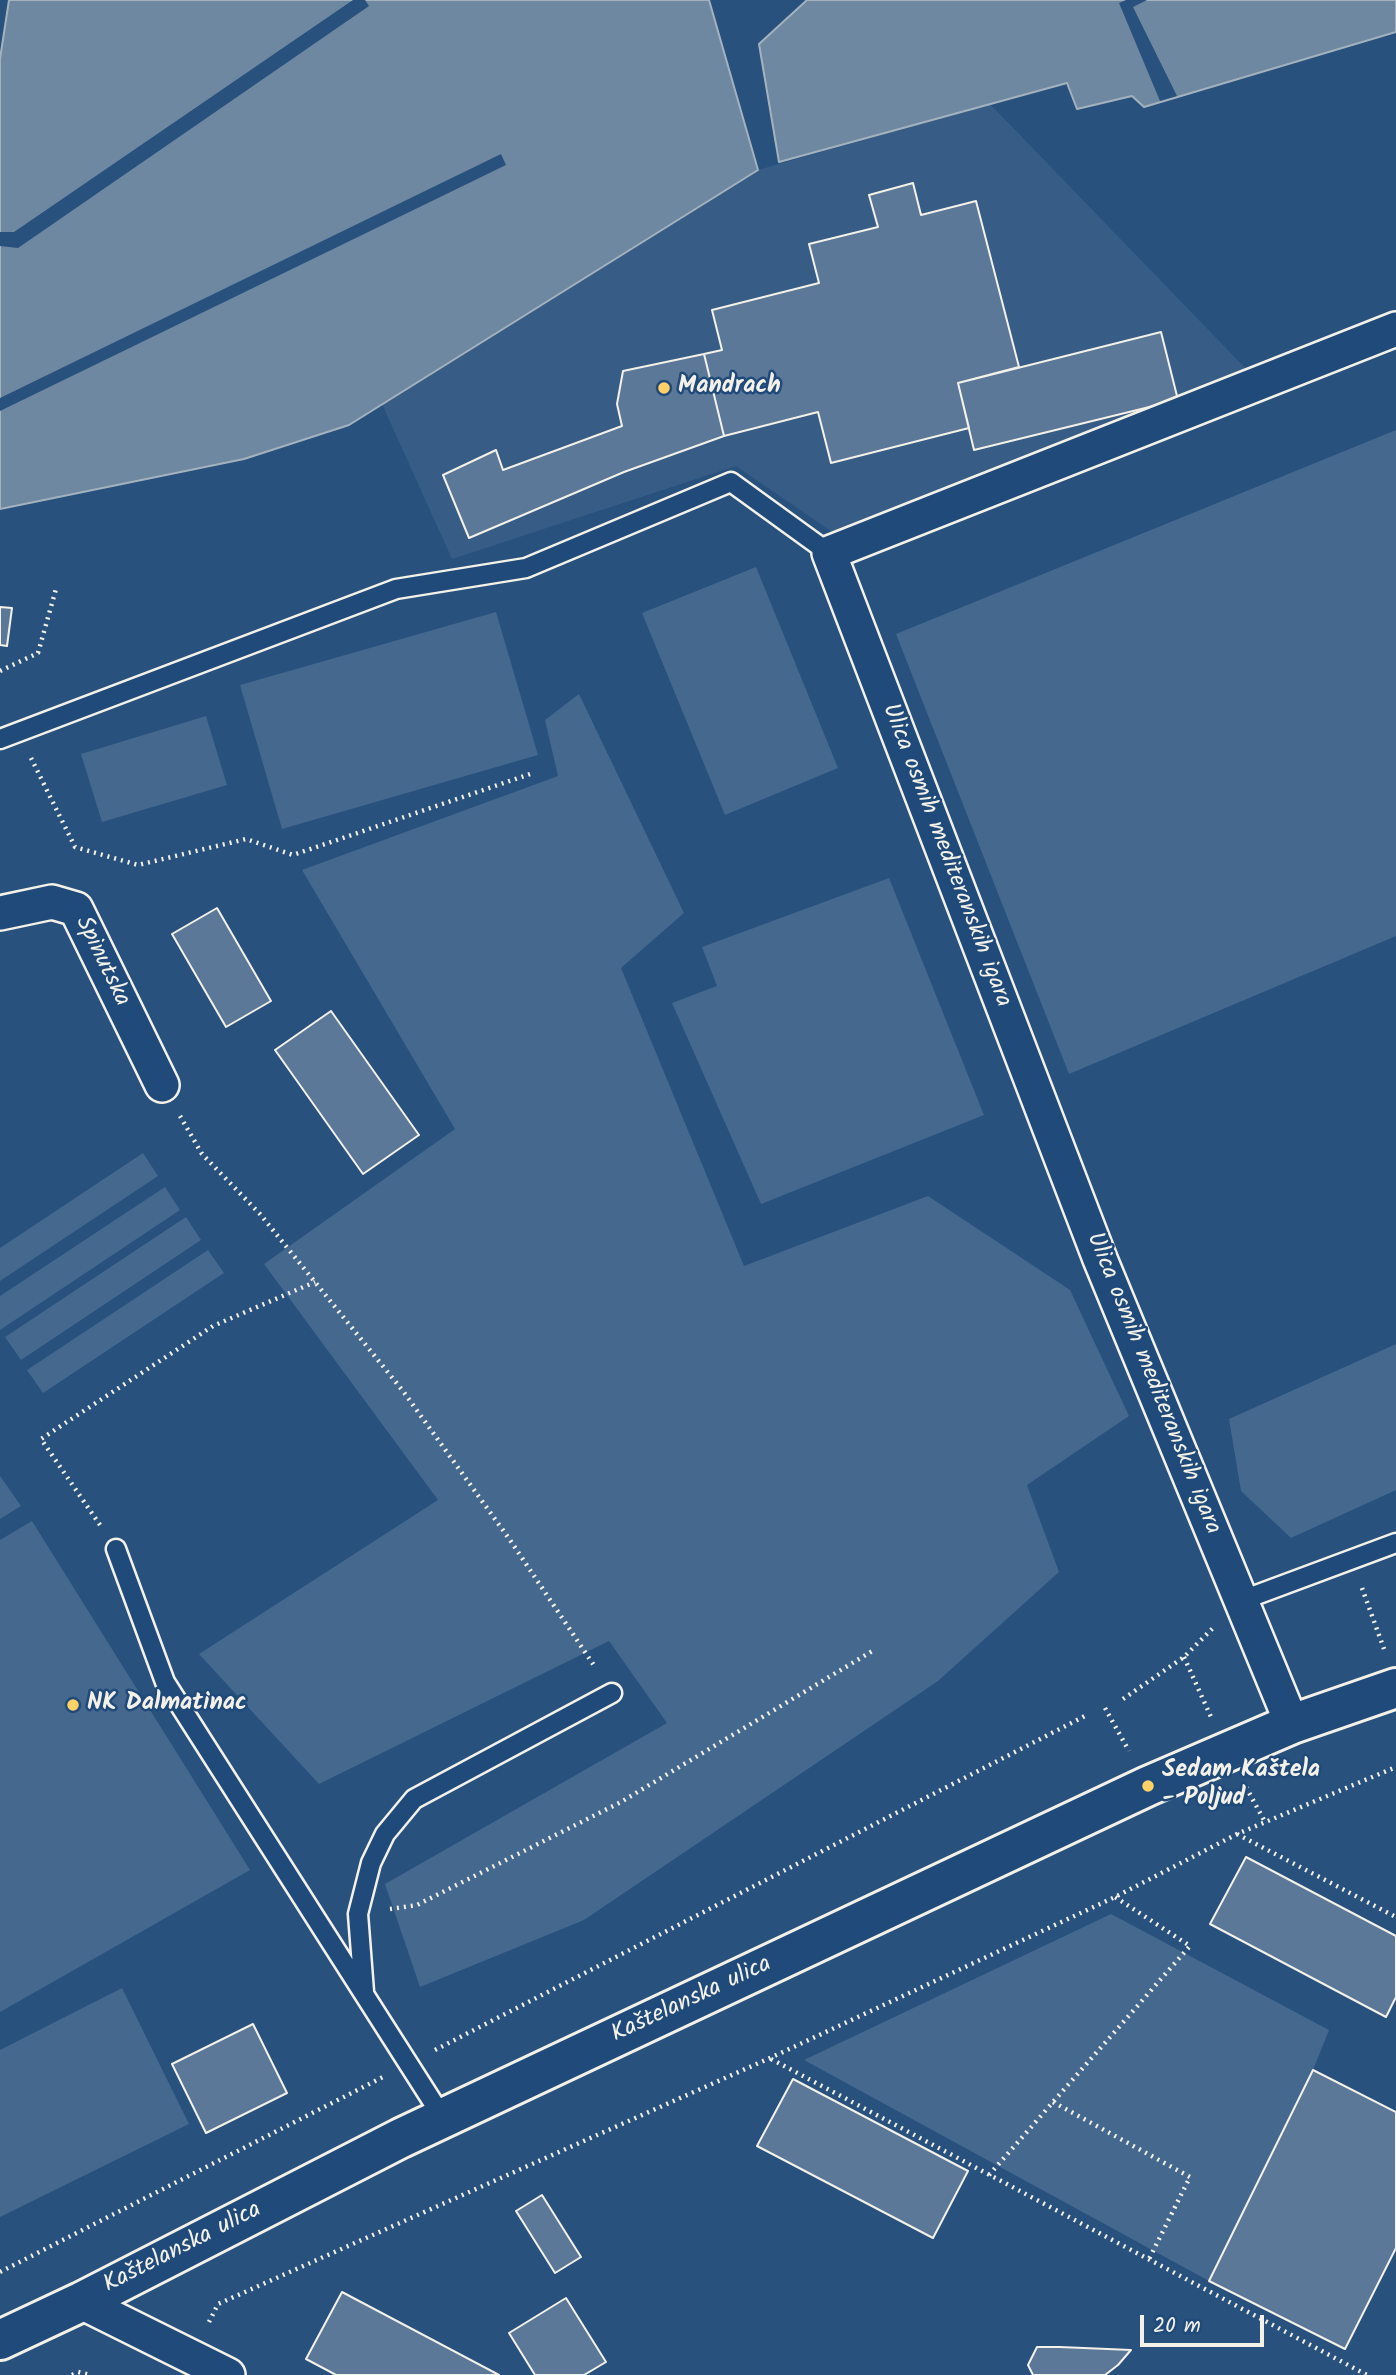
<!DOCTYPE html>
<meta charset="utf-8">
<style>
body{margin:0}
#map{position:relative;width:1396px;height:2375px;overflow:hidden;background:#28517e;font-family:Kalam,sans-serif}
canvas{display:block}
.scale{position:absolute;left:1140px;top:2315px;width:124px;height:32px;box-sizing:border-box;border:4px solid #f4f1e8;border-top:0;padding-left:9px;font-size:21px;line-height:24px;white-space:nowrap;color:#f4f1e8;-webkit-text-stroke:5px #1f4a7a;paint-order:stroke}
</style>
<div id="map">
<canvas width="1396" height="2375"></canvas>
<div class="scale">20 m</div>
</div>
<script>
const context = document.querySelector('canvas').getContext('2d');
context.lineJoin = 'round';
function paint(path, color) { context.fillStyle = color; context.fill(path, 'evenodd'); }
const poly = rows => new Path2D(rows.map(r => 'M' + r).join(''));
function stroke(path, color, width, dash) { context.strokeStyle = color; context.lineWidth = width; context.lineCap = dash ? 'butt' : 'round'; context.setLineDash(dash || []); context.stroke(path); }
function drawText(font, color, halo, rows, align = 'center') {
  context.font = font + ' Kalam,sans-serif'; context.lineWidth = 5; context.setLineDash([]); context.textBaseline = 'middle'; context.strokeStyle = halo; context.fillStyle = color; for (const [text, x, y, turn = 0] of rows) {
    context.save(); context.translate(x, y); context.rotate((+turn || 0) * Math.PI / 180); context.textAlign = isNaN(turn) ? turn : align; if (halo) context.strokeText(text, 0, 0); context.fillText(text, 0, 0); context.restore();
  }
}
paint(poly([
 [990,104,1253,376,835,534,736,466,452,559,382,404,758,170]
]), '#375d86');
paint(poly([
 [1396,430,1396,936,1069,1074,896,634],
 [756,567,838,768,725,815,642,613],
 [496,612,538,755,282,829,240,685],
 [579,694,684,913,621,968,744,1266,928,1196,1070,1290,1129,1416,1027,1485,1059,1572,938,1681,584,1920,420,1987,385,1884,667,1723,609,1641,319,1784,199,1654,438,1500,264,1264,455,1129,302,870,558,776,545,720],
 [206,716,227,785,102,822,81,754],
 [889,878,984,1115,761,1204,672,1003,717,986,702,947],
 [143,1153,158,1176,0,1281,0,1248],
 [165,1187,180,1210,0,1330,0,1296],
 [186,1217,201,1240,21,1360,5,1337],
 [208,1250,224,1273,43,1393,27,1370],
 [1396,1344,1396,1490,1291,1538,1241,1491,1229,1419],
 [0,1476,21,1506,0,1519],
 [32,1521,250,1870,0,2012,0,1540],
 [1111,1914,1329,2030,1313,2070,1209,2281,804,2060],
 [122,1988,189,2124,0,2217,0,2050]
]), '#45688e');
const water = poly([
 [9,0,709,0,758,170,349,425,244,459,0,509,0,59,9,0],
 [807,0,1396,0,1396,32,1144,107,1132,96,1077,109,1067,83,779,162,759,44,807,0]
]);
paint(water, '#6e88a2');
stroke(water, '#a4b2be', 2);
paint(poly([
 [353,0,365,0,369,6,18,248,0,246,0,232,14,232],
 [1126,0,1147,0,1133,7,1177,96,1160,101,1119,3],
 [501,154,506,165,0,411,0,398]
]), '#28517e');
const building = poly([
 [913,183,921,215,976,201,1019,367,958,383,969,428,831,463,818,412,724,436,704,354,722,350,712,310,819,283,809,244,878,227,869,195,913,183],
 [1161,332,1178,400,974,450,958,383,1161,332],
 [704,354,724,436,624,472,469,538,443,475,496,450,503,470,622,426,617,404,623,371,704,354],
 [0,607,12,608,7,646,0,645,0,607],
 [217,908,271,1001,226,1027,172,934,217,908],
 [331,1011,419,1135,363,1174,275,1050,331,1011],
 [1246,1857,1396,1936,1396,1997,1386,2017,1210,1924,1246,1857],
 [253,2024,287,2093,206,2133,172,2064,253,2024],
 [1313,2070,1396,2112,1396,2248,1345,2349,1209,2281,1313,2070],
 [793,2079,968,2171,933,2238,757,2146,793,2079],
 [542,2195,581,2257,555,2273,516,2211,542,2195],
 [342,2292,499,2375,336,2375,306,2359,342,2292],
 [566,2298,606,2362,584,2375,535,2375,509,2333,566,2298],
 [1037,2347,1060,2347,1131,2350,1118,2365,1105,2375,1033,2375,1028,2365,1037,2347]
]);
paint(building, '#5b7899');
stroke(building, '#f4f1e8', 2);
const service = poly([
 [0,739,396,589,526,568,731,482,829,553],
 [116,1549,165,1682,443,2118],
 [1240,1601,1396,1543],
 [364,1992,358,1914,371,1863,385,1834,414,1799,612,1693]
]);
const minor = poly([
 [0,913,52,902,76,909,162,1085],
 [1292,1724,1100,1259,829,553,1396,329],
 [81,2302,228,2375]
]);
const secondary = poly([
 [0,2340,81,2302,401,2138,1148,1786,1292,1724,1396,1688]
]);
stroke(service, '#f4f1e8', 23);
stroke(minor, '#f4f1e8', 38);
stroke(secondary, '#f4f1e8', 44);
stroke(poly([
 [0,671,38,653,56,589],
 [31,758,75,847,138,865,246,839,293,855,533,773],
 [180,1116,202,1154,260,1214,403,1391,510,1540,595,1667],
 [100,1525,41,1439,213,1326,315,1282],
 [1362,1588,1384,1649],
 [1184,1657,1211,1717],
 [1123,1699,1184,1657,1213,1628],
 [1105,1708,1129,1751],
 [1246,1787,1265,1822],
 [1237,1834,1396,1917],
 [390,1909,417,1905,621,1802,874,1650],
 [435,2050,1085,1716],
 [771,2059,1367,2375],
 [1053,2102,1190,2177,1149,2259],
 [989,2175,1190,1946,1115,1897],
 [0,2272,383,2077],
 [209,2322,218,2304,770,2058,1115,1897,1237,1834,1396,1767],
 [72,2375,78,2372,91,2375]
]), '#f4f1e8', 4.5, [2, 5]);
stroke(service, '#1f4a7a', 18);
stroke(minor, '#1f4a7a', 33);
stroke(secondary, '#1f4a7a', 38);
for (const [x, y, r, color] of [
 [664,388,7,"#ffd166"],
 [73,1705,7,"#ffd166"],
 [1148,1786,7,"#ffd166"]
]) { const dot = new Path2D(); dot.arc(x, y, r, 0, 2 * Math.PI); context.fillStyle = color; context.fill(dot); stroke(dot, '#1f4a7a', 2.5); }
drawText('bold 24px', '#f4f1e8', '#1f4a7a', [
 ["Mandrach",678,388],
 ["NK Dalmatinac",87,1705],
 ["Sedam Kaštela",1162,1772],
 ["- Poljud",1162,1800]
], 'left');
drawText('24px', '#f4f1e8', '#1f4a7a', [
 ["Ulica osmih mediteranskih igara",945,856,69],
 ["Spinutska",101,962,64],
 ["Ulica osmih mediteranskih igara",1152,1384,68],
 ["Kaštelanska ulica",692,2001,-25],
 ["Kaštelanska ulica",183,2249,-27]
]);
</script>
